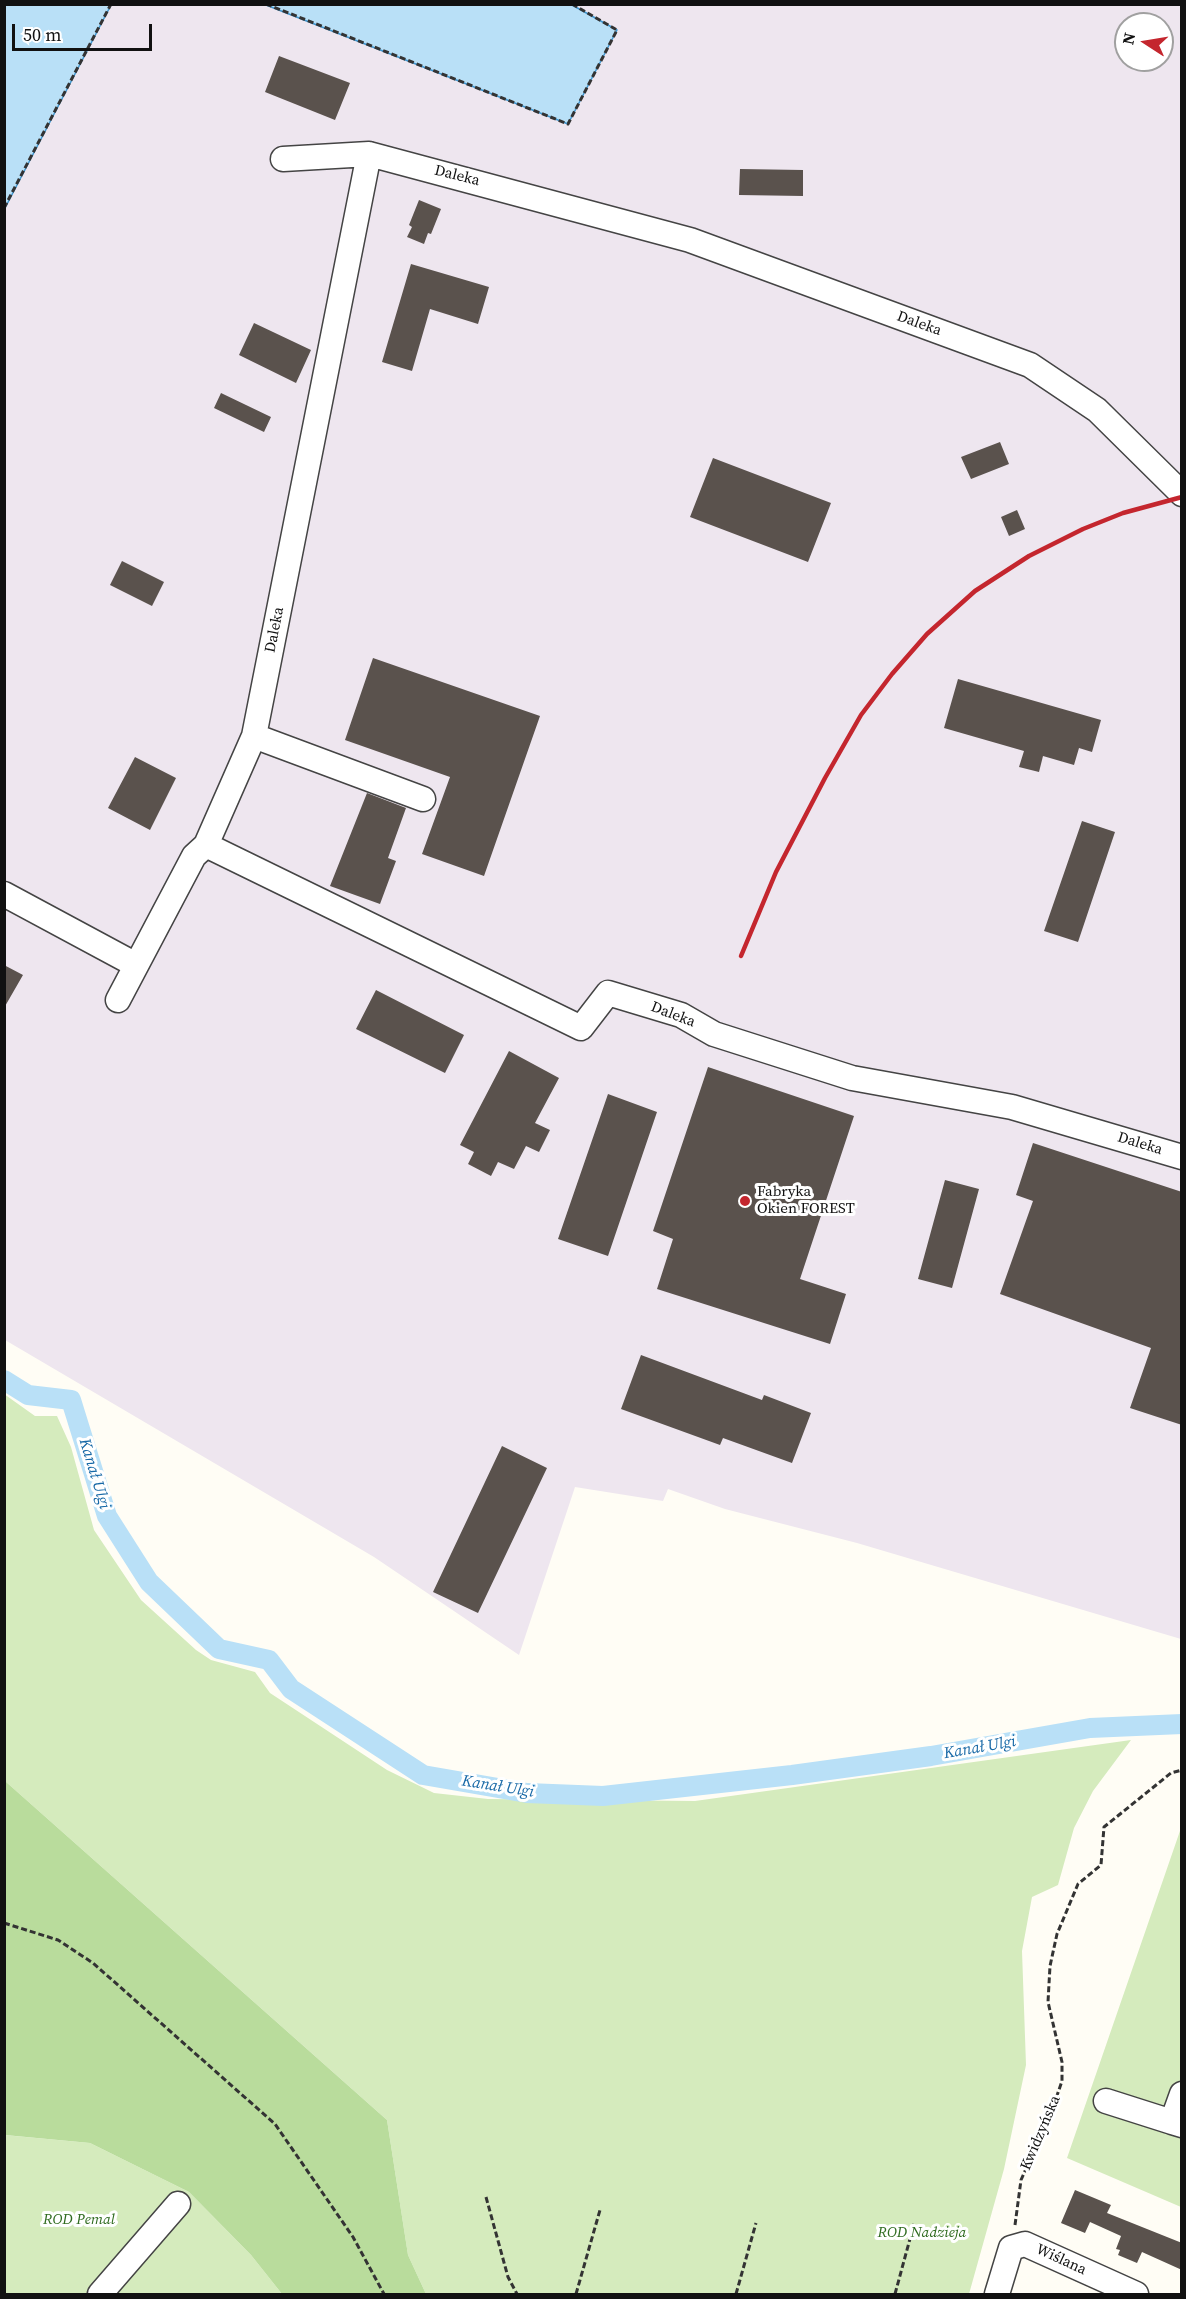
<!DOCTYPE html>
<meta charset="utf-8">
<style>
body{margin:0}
#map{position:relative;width:1186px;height:2299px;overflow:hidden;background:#fffdf5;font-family:"Source Serif 4",serif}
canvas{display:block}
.frame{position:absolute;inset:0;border:6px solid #111;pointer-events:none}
.north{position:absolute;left:1114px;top:12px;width:60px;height:60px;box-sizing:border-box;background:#fff;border:2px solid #a0a0a0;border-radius:50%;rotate:282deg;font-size:16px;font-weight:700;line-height:24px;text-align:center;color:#111}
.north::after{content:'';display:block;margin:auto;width:21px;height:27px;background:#c4262e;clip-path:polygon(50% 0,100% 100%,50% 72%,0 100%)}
.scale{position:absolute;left:12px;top:24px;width:140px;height:27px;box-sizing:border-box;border:3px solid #111;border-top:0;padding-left:8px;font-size:18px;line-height:21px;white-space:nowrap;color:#111;-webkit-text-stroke:4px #fff;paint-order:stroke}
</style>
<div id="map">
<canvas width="1186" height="2299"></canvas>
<div class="frame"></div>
<div class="north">N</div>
<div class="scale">50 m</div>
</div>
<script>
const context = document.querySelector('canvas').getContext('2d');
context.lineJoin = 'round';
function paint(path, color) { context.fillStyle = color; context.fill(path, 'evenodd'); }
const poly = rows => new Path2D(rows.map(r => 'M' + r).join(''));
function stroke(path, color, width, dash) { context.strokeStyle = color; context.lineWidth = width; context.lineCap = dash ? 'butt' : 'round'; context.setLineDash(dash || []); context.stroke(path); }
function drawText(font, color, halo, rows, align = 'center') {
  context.font = font + ' "Source Serif 4",serif'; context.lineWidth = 6; context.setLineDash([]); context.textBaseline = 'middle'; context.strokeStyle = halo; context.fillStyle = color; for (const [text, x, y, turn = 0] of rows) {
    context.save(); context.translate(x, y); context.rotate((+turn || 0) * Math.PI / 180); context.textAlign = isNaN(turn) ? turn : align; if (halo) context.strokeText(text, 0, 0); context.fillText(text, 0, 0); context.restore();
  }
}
paint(poly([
 [111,5,266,5,568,124,616,30,572,5,1181,5,1181,1639,857,1543,725,1509,668,1489,663,1501,575,1487,519,1655,374,1557,5,1340,5,208],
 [1126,24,1162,24,1162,60,1126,60]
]), '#eee6ef');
paint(poly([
 [4,1394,35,1416,57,1416,71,1447,94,1530,141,1600,196,1650,211,1660,255,1672,270,1693,387,1770,434,1793,488,1799,695,1801,1131,1740,1093,1791,1074,1828,1058,1885,1032,1897,1022,1951,1026,2065,1004,2169,969,2294,426,2294,408,2255,387,2120,5,1781],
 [1181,1828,1181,2207,1067,2158],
 [4,2135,90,2143,189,2192,251,2255,282,2294,5,2294]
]), '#d5ebbd');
paint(poly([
 [5,1781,387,2120,408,2255,426,2294,282,2294,251,2255,189,2192,90,2143,5,2135]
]), '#b9dc9c');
const water = poly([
 [5,4,111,5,5,208,4,5,5,4],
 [266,5,572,5,617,30,568,124,266,5]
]);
paint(water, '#b9e0f7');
stroke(water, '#3f96cf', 1.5);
stroke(poly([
 [4,1380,28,1395,71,1400,107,1516,149,1582,219,1649,269,1660,291,1689,423,1775,527,1793,603,1796,792,1775,931,1756,1090,1728,1182,1724]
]), '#b9e0f7', 20);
paint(poly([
 [279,56,350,83,335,120,265,92],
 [740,169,803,170,803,196,739,195],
 [419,200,441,209,431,234,428,233,424,244,407,237,412,227,409,225],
 [411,264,489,287,478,324,430,309,412,371,382,362],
 [254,323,311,350,296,383,239,355],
 [221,393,271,417,264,432,214,408],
 [1000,442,1009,464,971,479,961,457],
 [713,458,831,503,808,562,690,517],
 [1017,510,1025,529,1009,536,1001,517],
 [122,561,164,582,152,606,110,585],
 [373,658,540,716,484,876,422,854,450,777,345,740],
 [958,679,1101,720,1092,752,1079,748,1074,765,1043,756,1039,772,1019,767,1024,751,944,728],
 [135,757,176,778,150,830,108,808],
 [367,793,406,808,388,858,396,861,380,904,330,886],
 [1082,821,1115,832,1078,942,1044,931],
 [4,965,23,975,4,1008],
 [376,990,464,1035,445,1073,356,1029],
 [509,1051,559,1078,535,1123,550,1130,539,1152,526,1146,514,1169,498,1162,491,1176,468,1164,474,1152,460,1145],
 [708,1067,854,1116,800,1279,846,1294,830,1344,657,1289,673,1239,653,1231],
 [608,1094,657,1112,608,1256,558,1239],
 [1033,1143,1182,1192,1182,1425,1130,1408,1151,1348,1000,1294,1033,1201,1016,1195],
 [945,1180,979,1189,952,1288,918,1279],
 [641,1355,762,1400,764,1395,811,1413,792,1463,723,1438,720,1445,621,1409],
 [502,1446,547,1468,478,1613,433,1592],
 [1075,2190,1111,2205,1107,2213,1182,2243,1182,2270,1142,2252,1137,2263,1118,2255,1120,2250,1116,2249,1121,2236,1090,2222,1085,2233,1061,2223]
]), '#5a524d');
const minor = poly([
 [283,159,369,154],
 [254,736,423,799],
 [206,845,254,736,369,154,690,240,1030,365,1097,410,1182,494],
 [4,894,136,965],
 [118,1000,194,856,206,845,581,1028,608,993,681,1015,714,1034,852,1078,1012,1107,1182,1157],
 [1182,2094,1172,2122,1182,2125],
 [1106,2101,1172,2122],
 [100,2294,178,2204],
 [997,2294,1011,2248,1025,2244,1136,2294]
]);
stroke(minor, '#444', 27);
stroke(poly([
 [266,4,568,124,617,30,572,4],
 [4,208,111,4],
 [4,1923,58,1940,93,1963,275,2124,353,2237,384,2294],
 [486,2197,508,2277,517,2294],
 [1015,2225,1021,2180,1051,2113,1062,2081,1062,2062,1048,2002,1050,1966,1057,1934,1078,1884,1101,1865,1104,1827,1171,1773,1182,1770],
 [576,2294,600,2210],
 [736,2294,756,2223],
 [895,2294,914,2224]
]), '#333', 3, [6, 3]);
stroke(minor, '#fff', 24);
stroke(poly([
 [741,956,776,872,825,778,861,715,892,674,927,634,975,591,1029,556,1083,529,1123,513,1182,497]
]), '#c4262e', 4.5);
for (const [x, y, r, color] of [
 [745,1201,6,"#c4262e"]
]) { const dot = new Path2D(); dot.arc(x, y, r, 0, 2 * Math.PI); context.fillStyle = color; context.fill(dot); stroke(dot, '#fff', 2); }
drawText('15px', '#111', '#fff', [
 ["Daleka",457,176,14],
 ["Daleka",919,324,20],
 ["Daleka",275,630,-79],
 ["Daleka",673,1015,21],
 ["Daleka",1140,1144,17],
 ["Kwidzyńska",1041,2133,-67],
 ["Wiślana",1061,2260,25]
]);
drawText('15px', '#111', '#fff', [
 ["Fabryka",757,1192],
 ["Okien FOREST",757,1209]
], 'left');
drawText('italic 15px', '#2f6b1f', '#fff', [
 ["ROD Pemal",79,2220],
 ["ROD Nadzieja",922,2233]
]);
drawText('italic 16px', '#1768a6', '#fff', [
 ["Kanał Ulgi",94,1474,73],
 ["Kanał Ulgi",980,1748,-10],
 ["Kanał Ulgi",498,1787,9]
]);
</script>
